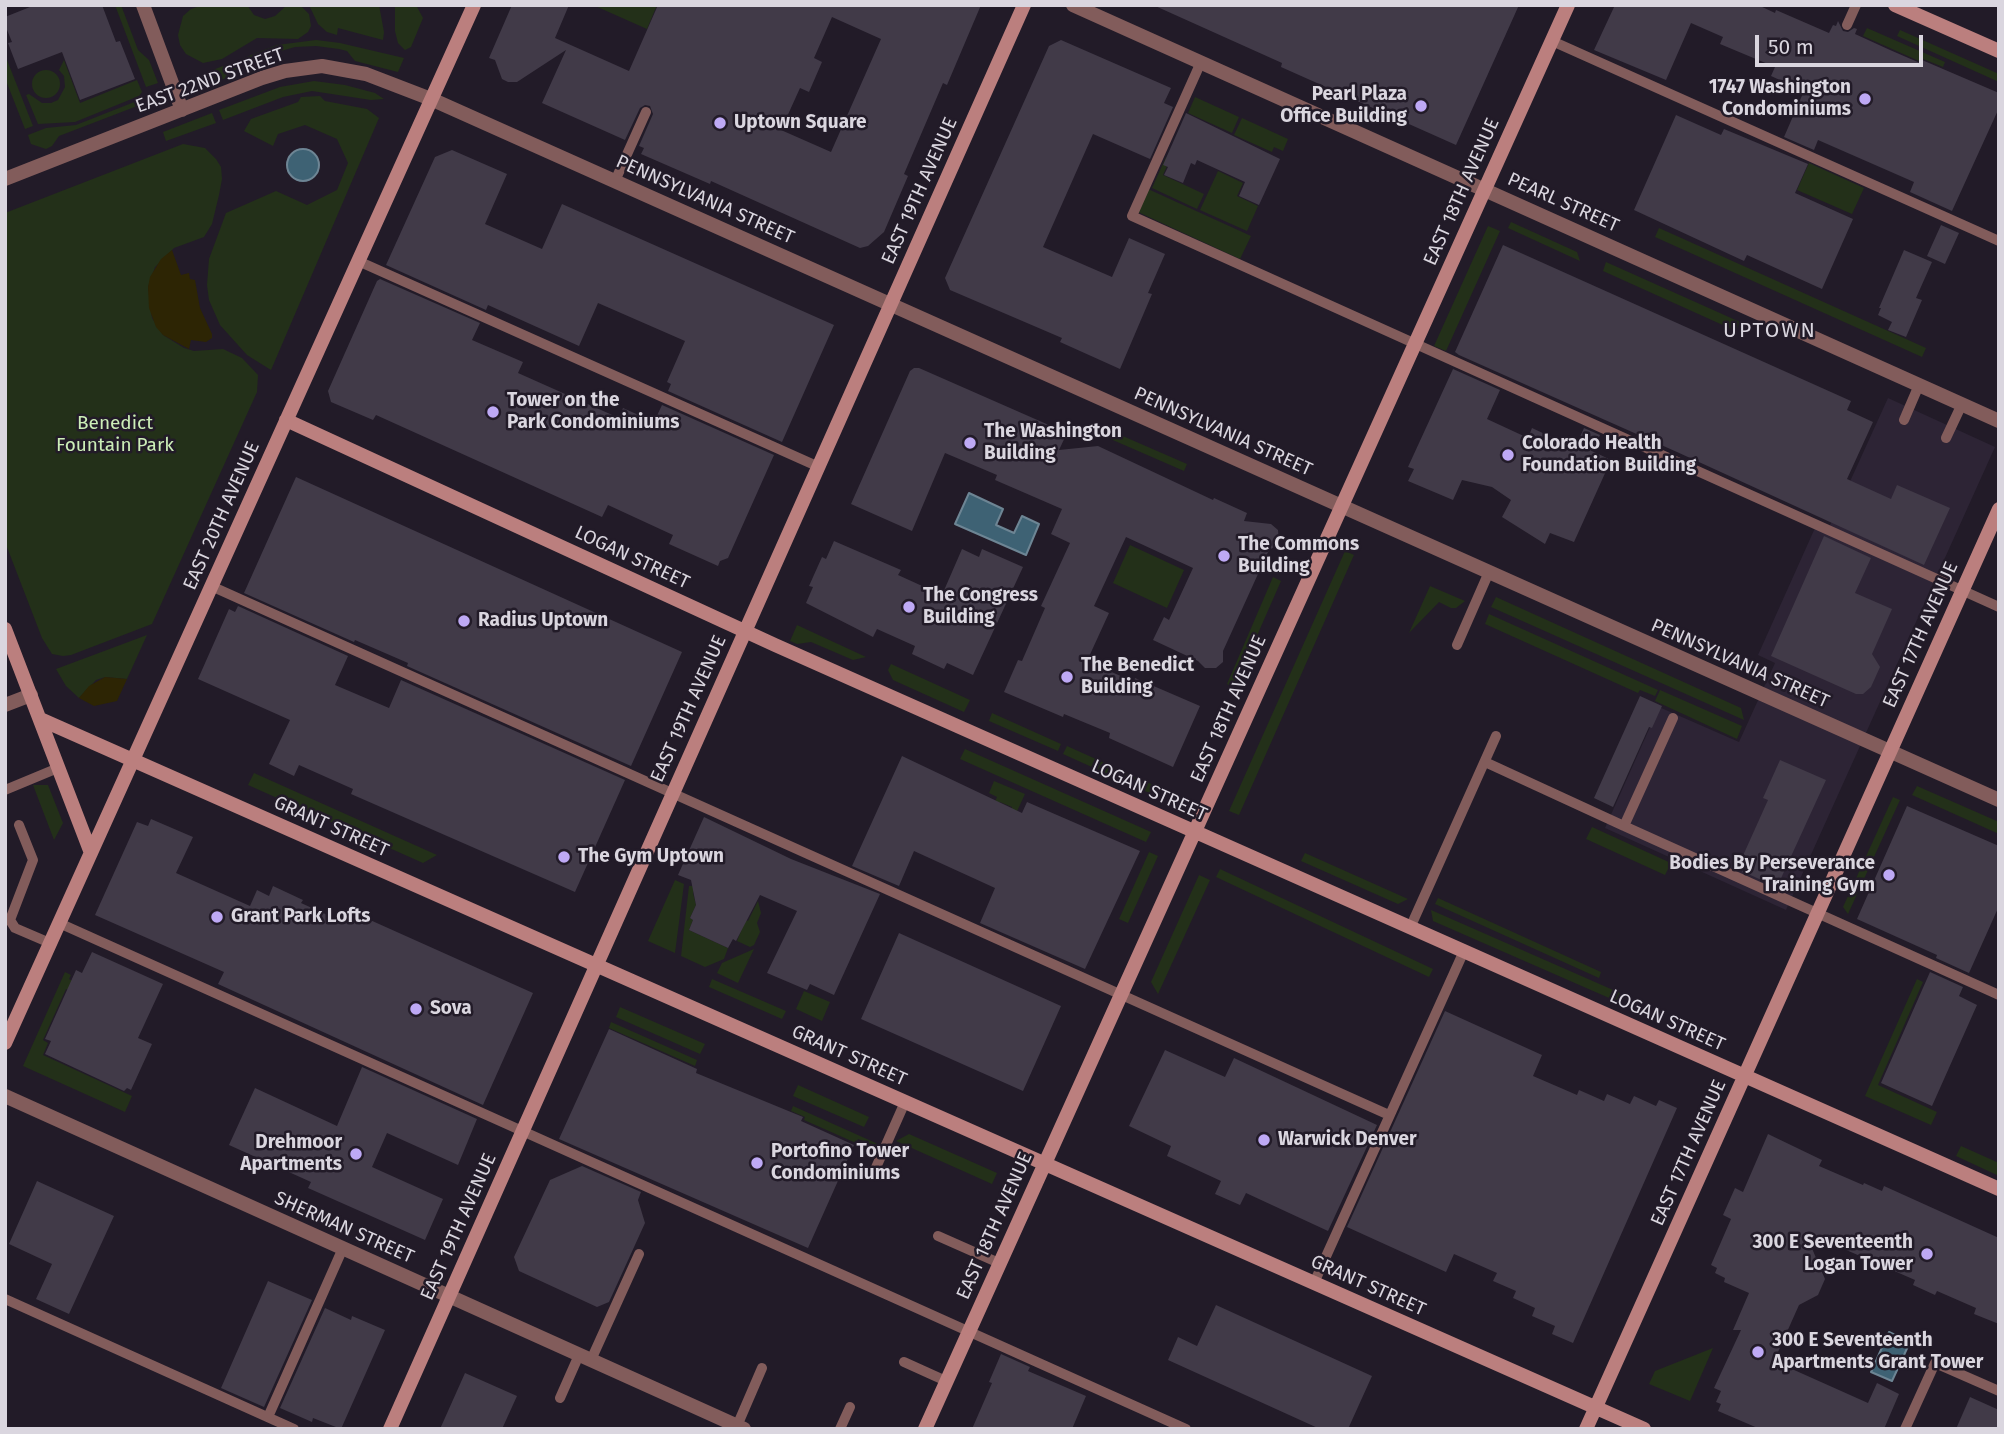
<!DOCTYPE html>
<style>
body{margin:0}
#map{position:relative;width:2004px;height:1434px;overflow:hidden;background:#221b28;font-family:"Fira Sans",sans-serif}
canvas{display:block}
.frame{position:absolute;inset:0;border:7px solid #dad6df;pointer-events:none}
.scale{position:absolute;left:1755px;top:35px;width:168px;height:32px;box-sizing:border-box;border:4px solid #dad6df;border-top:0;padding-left:9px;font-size:21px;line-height:24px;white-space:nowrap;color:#dad6df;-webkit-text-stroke:5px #221b28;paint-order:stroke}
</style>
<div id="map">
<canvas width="2004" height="1434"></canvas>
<div class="frame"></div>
<div class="scale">50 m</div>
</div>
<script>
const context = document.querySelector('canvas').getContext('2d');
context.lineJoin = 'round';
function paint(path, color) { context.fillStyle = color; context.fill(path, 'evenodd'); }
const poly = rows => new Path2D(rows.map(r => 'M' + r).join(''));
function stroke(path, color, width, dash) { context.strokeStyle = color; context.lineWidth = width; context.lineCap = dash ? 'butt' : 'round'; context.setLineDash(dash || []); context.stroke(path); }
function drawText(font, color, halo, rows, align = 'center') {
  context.font = font + ' "Fira Sans",sans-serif'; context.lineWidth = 5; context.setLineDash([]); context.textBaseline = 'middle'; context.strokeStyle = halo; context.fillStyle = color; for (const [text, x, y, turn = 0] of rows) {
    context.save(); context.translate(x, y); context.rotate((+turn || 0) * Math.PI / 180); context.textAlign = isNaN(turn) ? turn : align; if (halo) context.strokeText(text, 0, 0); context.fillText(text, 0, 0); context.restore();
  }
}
paint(poly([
 [1888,398,1995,447,1786,910,1605,828,1659,707,1739,742,1775,663,1758,655,1815,528,1827,532]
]), '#2d2435');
paint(poly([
 [115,5,121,5,138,50,149,60,158,83,146,87],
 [203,5,247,5,254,15,265,19,275,16,286,6,300,5,309,14,311,26,308,32,298,39,257,38,222,59,203,63,186,54,180,45,178,35,183,16,191,9],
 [309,5,379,5,384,32,383,40,338,28,337,35,327,32,318,24],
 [395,5,416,5,423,18,411,47,405,50,398,43,395,31],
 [593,5,657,5,647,29],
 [1867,28,1945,62,1943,67,1921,58,1919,61,1863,36],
 [1900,30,1999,74,1999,82,1897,36],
 [316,40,340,43,404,58,398,72,355,61,347,51,339,49,316,46,295,47,260,57,238,67,233,75,209,85,205,73,277,45],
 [7,60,33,126,25,129,5,78,5,61],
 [64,60,80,103,137,80,142,92,139,96,75,122,38,124,26,95,29,94,42,103,51,103,58,100,65,87,64,76,59,70],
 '32 84a14 14 0 1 1 28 0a14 14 0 1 1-28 0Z',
 [314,81,345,85,375,93,384,99,371,100,312,91,283,97,223,120,219,110,280,87],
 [320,96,325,101,367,109,379,118,271,370,247,355,220,325,209,300,207,285,209,259,226,213,276,191,307,205,337,190,348,163,337,139,305,125,278,134,273,146,244,131,251,119,298,102,301,97],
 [1195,97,1239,117,1232,133,1188,113],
 [142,99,145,103,59,136,52,146,46,149,31,144,28,135,46,128,76,125],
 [212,113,216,123,166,141,163,132],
 [1242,118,1288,139,1283,151,1274,147,1272,152,1234,135],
 [183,144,205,148,216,159,221,167,222,179,219,195,212,224,204,237,174,248,155,267,148,287,152,318,163,335,184,348,194,351,223,349,242,358,258,375,257,392,152,624,71,655,63,656,52,654,42,638,5,542,5,213],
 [1166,157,1170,159,1163,175,1204,194,1197,209,1152,188],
 [1809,163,1864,188,1852,214,1797,190],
 [1218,171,1243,183,1237,196,1258,206,1247,231,1200,210],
 [1148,189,1251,236,1240,259,1138,212],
 [1511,222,1577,252,1580,261,1508,228],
 [1488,226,1500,231,1446,351,1434,346],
 [1659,228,1926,348,1922,357,1655,237],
 [1606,262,1740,322,1736,331,1603,271],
 [1102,427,1187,464,1184,471,1099,434],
 [1130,545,1184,570,1167,608,1113,583],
 [1345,551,1354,555,1239,815,1229,811],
 [1273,577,1281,581,1234,688,1227,684],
 [1430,586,1465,601,1456,608,1451,608,1439,602,1409,633],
 [1496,597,1741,708,1744,720,1491,607],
 [1489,614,1658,690,1655,696,1640,690,1638,693,1485,624],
 [797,625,866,657,853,660,811,642,797,644,790,641],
 [147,635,127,679,105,677,96,680,79,698,66,686,56,669],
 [891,664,970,700,964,712,893,680,888,670],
 [1660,690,1742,726,1737,739,1655,701],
 [992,713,1061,744,1058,751,989,721],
 [1067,746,1160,788,1156,796,1063,754],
 [965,749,1151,832,1146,842,960,759],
 [254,773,437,855,423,863,248,785],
 [994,781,1025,794,1013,820,1008,818,1012,807,1000,802,995,811,992,809,997,797,989,793],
 [33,785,48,785,63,823,54,840],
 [1917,786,1999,822,1999,834,1912,795],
 [1893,797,1900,800,1848,914,1843,907],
 [1592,827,1671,863,1665,875,1586,839],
 [1149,852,1158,856,1128,923,1119,919],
 [1305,853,1408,899,1398,904,1301,861],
 [1220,869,1433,969,1429,977,1216,877],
 [1199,875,1210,880,1158,994,1151,982],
 [675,880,684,884,675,953,648,941],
 [689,886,697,886,693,893,696,905,690,918,693,920,689,930,728,948,724,959,705,967,681,956],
 [1438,898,1601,972,1599,978,1435,904],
 [758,901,761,913,757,923,760,932,754,945,750,947,737,941,744,924,743,918,748,921],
 [1431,910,1620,993,1616,1001,1433,921],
 [754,949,738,983,717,973,722,963],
 [65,972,71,975,69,979,75,982,71,991,66,989,43,1040,48,1043,43,1055,132,1096,125,1112,23,1066],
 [712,979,786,1011,782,1019,709,987],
 [1917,979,1923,982,1878,1085,1937,1112,1931,1125,1865,1096],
 [804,991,830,1002,822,1021,796,1009],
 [620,1007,705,1044,700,1054,616,1017],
 [611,1022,697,1060,695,1066,609,1028],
 [798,1085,869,1117,864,1127,793,1096],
 [793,1106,878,1144,877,1147,858,1139,856,1143,804,1120,805,1117,791,1111],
 [909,1134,997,1173,992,1184,896,1141],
 [1961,1146,1999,1163,1999,1176,1956,1156],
 [1713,1348,1690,1401,1649,1384,1655,1371]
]), '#233019');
paint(poly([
 [172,250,181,275,189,273,190,279,195,280,200,308,212,334,212,338,206,342,191,340,189,349,163,335,156,327,149,308,148,287,150,277,161,259],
 [105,677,127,679,117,701,94,706,79,698,89,686]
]), '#2d2504');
const water = poly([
 '287 165a16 16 0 1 1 32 0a16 16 0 1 1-32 0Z',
 [969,493,1003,509,996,525,1014,533,1022,516,1039,524,1026,555,955,524,969,493],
 [1889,1332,1910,1342,1892,1381,1871,1372,1889,1332]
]);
paint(water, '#3e6274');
stroke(water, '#6d8594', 2);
paint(poly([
 [35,5,102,5,116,42,120,41,135,79,80,100,62,52,18,69,8,43,12,42,5,25,5,17],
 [512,5,569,5,555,38,629,71,658,5,981,5,947,85,943,83,904,174,908,176,884,232,868,246,860,248,711,181,710,184,641,154,644,148,639,146,653,114,650,106,645,105,640,108,625,140,542,103,566,50,517,82,508,82,502,79,495,60,489,58],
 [832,17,881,39,831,152,781,130,800,88,809,92,822,62,814,58],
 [1153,5,1519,5,1456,145,1281,67,1282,63],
 [1615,5,1758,5,1775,13,1776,10,1829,33,1833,25,1836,26,1838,21,1843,31,1848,32,1854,28,1857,29,1855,34,1890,50,1920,63,1922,60,1999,93,1999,108,1952,211,1910,192,1914,182,1818,140,1814,150,1784,137,1804,91,1771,76,1775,67,1720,44,1723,37,1691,23,1666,80,1594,50],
 [1061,40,1171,88,1164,103,1173,107,1150,159,1093,134,1043,247,1112,277,1129,238,1165,254,1148,293,1152,294,1120,369,1060,342,1062,338,950,290,945,278,1049,46],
 [1186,113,1280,159,1259,205,1239,196,1245,182,1197,160,1195,165,1191,163,1183,183,1164,175,1168,167,1163,165],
 [1676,115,1721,135,1724,129,1808,164,1795,193,1853,219,1822,289,1747,255,1744,261,1634,210],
 [452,150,507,174,485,224,542,249,562,204,834,325,782,442,668,391,671,384,667,382,685,341,598,303,579,346,488,305,486,310,386,265,435,157],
 [1941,225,1959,233,1945,264,1927,256],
 [1503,245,1851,401,1847,410,1873,422,1847,479,1891,499,1897,485,1950,508,1924,565,1677,452,1459,355,1455,352],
 [1904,250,1932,262,1916,298,1922,300,1906,337,1888,330,1892,322,1878,315,1881,308,1879,308],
 [380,279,480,323,472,340,523,362,518,373,619,418,623,408,654,422,662,405,774,455,728,558,720,561,718,566,669,544,673,535,608,505,602,517,376,415,373,420,331,402,328,391,377,281],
 [914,368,919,368,1067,433,1059,450,1098,446,1213,500,1214,498,1247,513,1244,521,1271,524,1278,530,1279,542,1268,552,1223,651,1223,662,1216,668,1205,668,1198,661,1153,640,1164,617,1169,620,1193,568,1126,537,1094,606,1109,613,1087,661,1134,682,1135,678,1200,706,1173,767,1109,738,1110,733,1064,714,1063,717,1004,692,1018,660,1022,661,1045,608,1041,606,1070,543,1051,534,1062,509,995,480,997,475,945,453,912,531,851,504,910,371],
 [1453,369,1500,390,1487,419,1528,438,1532,428,1575,448,1584,428,1600,435,1592,451,1611,460,1574,542,1550,533,1545,544,1502,517,1511,500,1492,487,1462,480,1453,500,1408,481,1414,469,1408,467],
 [296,477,682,652,631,766,407,666,408,663,355,640,354,642,244,593],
 [1824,536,1871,558,1855,593,1892,609,1872,654,1880,667,1871,687,1863,694,1856,694,1771,656],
 [834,541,901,570,898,575,942,595,962,549,979,557,982,549,1023,567,973,675,947,663,944,669,912,654,915,646,877,629,873,637,806,603,813,587,809,586,822,557,826,559],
 [238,606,348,656,335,685,389,708,401,680,625,780,575,892,351,794,353,789,299,765,294,776,269,764,290,720,198,679,229,609,235,612],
 [1640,696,1662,706,1652,728,1649,727,1613,807,1594,798],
 [902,756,1022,813,1027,802,1140,851,1085,969,980,923,995,888,914,851,899,886,852,866],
 [1780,760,1826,780,1777,887,1737,869,1768,800,1763,798],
 [1907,806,1999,846,1999,906,1969,973,1936,958,1937,955,1857,919],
 [704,817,791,859,880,894,834,995,810,984,807,990,767,973,797,911,760,895,736,941,733,939,728,948,689,930,693,920,690,918,696,905,691,880,678,875],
 [151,819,193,837,176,873,250,906,257,890,269,896,273,886,303,900,301,903,345,923,350,911,533,993,483,1105,218,984,224,972,95,915,137,822,148,826],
 [899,933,1061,1006,1023,1091,861,1019],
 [92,952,163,984,138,1038,152,1044,131,1090,127,1088,124,1091,45,1054,51,1041,45,1039,76,970,82,973],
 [1930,972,1963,987,1959,996,1977,1005,1932,1106,1881,1083],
 [1445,1011,1542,1055,1533,1076,1577,1095,1579,1090,1604,1101,1607,1094,1630,1104,1634,1096,1656,1106,1659,1100,1677,1108,1573,1343,1552,1334,1555,1326,1532,1316,1535,1308,1513,1298,1516,1291,1493,1281,1497,1273,1454,1254,1446,1272,1347,1227],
 [609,1029,697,1069,696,1073,803,1117,801,1121,854,1145,808,1248,559,1139],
 [1165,1050,1225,1077,1234,1058,1377,1125,1328,1231,1246,1193,1240,1205,1215,1194,1221,1181,1167,1156,1171,1146,1129,1126],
 [362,1067,477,1119,458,1165,387,1133,372,1167,443,1199,425,1240,308,1188,311,1182,229,1145,255,1088,337,1126],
 [1768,1134,1822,1160,1819,1166,1863,1185,1864,1183,1882,1191,1884,1186,1999,1238,1999,1324,1974,1314,1976,1308,1937,1291,1935,1295,1913,1285,1915,1280,1805,1232,1825,1279,1818,1295,1799,1305,1774,1361,1868,1403,1877,1383,1899,1394,1884,1429,1760,1429,1718,1411,1721,1404,1716,1402,1721,1391,1714,1388,1741,1330,1733,1330,1749,1293,1724,1282,1725,1278,1715,1273,1717,1268,1711,1265,1731,1219,1723,1215,1735,1188,1743,1192],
 [582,1166,641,1192,638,1200,645,1223,609,1302,597,1307,519,1271,514,1257,550,1180],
 [37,1181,114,1216,69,1314,36,1299,52,1264,9,1244],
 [268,1281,312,1300,264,1407,221,1388],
 [1216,1305,1372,1376,1348,1429,1320,1429,1168,1360,1178,1337,1197,1346],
 [325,1308,351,1320,352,1316,385,1330,341,1429,313,1418,312,1422,280,1408],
 [1001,1354,1030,1367,1028,1371,1086,1396,1072,1429,972,1429,992,1383,989,1382],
 [465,1373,517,1396,502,1429,440,1429],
 [1970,1397,1999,1410,1999,1429,1956,1429]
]), '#413a48');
stroke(poly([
 [1847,25,1856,5],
 [1552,41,1999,241],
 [1201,62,1132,216,1999,607],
 [615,181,646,112],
 [358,261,819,467],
 [1904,420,1919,385],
 [1946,438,1962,404],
 [211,586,1389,1115],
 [1457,645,1489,572],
 [1673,718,1624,826,1999,995],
 [1485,762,1624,826],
 [5,790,58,768],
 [19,825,33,860,10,920,15,928,50,943],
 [59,923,1186,1429],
 [1410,928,1496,736],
 [874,1172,905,1102],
 [938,1236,999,1263],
 [1314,1283,1464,951],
 [5,1299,294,1429],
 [591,1360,639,1254],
 [904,1362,946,1381],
 [560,1398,579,1355],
 [268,1417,343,1248],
 [737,1426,762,1368],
 [840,1429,850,1407],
 [1905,1429,1935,1363,1999,1391]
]), '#825c5b', 10);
stroke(poly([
 [143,5,182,110],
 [1073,5,1999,421],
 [5,179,262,78,285,71,322,66,366,74,431,99,1999,800],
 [5,705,31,695],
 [5,1096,744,1429]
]), '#825c5b', 14);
stroke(poly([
 [1895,5,1999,51],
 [286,420,775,645,1999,1189],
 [5,629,91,853],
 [40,719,1644,1429],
 [5,1043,474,5],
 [390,1429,1024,5],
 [925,1429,1568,5],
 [1586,1429,1999,509]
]), '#bb7f7e', 14);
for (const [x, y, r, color] of [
 [1865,99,7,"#bea9f5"],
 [1421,106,7,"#bea9f5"],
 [720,123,7,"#bea9f5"],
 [493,412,7,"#bea9f5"],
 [970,443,7,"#bea9f5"],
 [1508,455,7,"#bea9f5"],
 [1224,556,7,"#bea9f5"],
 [909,607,7,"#bea9f5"],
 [464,621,7,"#bea9f5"],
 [1067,677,7,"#bea9f5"],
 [564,857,7,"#bea9f5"],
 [1889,875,7,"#bea9f5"],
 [217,917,7,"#bea9f5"],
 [416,1009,7,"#bea9f5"],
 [1264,1140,7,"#bea9f5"],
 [356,1154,7,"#bea9f5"],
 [757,1163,7,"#bea9f5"],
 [1927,1254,7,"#bea9f5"],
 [1758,1352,7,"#bea9f5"]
]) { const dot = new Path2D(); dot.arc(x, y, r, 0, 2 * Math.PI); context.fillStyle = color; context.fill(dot); stroke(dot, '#221b28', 2.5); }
drawText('19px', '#dad6df', '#221b28', [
 ["EAST 22ND STREET",210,81,-20],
 ["EAST 19TH AVENUE",920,191,-66],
 ["EAST 18TH AVENUE",1462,192,-66],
 ["PENNSYLVANIA STREET",705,200,24],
 ["PEARL STREET",1563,203,24],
 ["PENNSYLVANIA STREET",1223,432,24],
 ["EAST 20TH AVENUE",222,516,-66],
 ["LOGAN STREET",632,558,25],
 ["EAST 17TH AVENUE",1921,635,-66],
 ["PENNSYLVANIA STREET",1740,664,24],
 ["EAST 19TH AVENUE",689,709,-66],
 ["EAST 18TH AVENUE",1229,709,-66],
 ["LOGAN STREET",1149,791,24],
 ["GRANT STREET",331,827,24],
 ["LOGAN STREET",1667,1021,24],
 ["GRANT STREET",849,1056,24],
 ["EAST 17TH AVENUE",1689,1153,-66],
 ["EAST 18TH AVENUE",995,1226,-66],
 ["EAST 19TH AVENUE",459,1227,-66],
 ["SHERMAN STREET",344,1228,24],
 ["GRANT STREET",1368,1286,24]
]);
drawText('bold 19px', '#dad6df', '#221b28', [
 ["1747 Washington",1851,88,"right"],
 ["Condominiums",1851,110,"right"],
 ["Pearl Plaza",1407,95,"right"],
 ["Office Building",1407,117,"right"],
 ["Uptown Square",734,123],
 ["Tower on the",507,401],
 ["Park Condominiums",507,423],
 ["The Washington",984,432],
 ["Building",984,454],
 ["Colorado Health",1522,444],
 ["Foundation Building",1522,466],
 ["The Commons",1238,545],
 ["Building",1238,567],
 ["The Congress",923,596],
 ["Building",923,618],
 ["Radius Uptown",478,621],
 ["The Benedict",1081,666],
 ["Building",1081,688],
 ["The Gym Uptown",578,857],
 ["Bodies By Perseverance",1875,864,"right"],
 ["Training Gym",1875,886,"right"],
 ["Grant Park Lofts",231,917],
 ["Sova",430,1009],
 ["Warwick Denver",1278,1140],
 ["Drehmoor",342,1143,"right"],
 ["Apartments",342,1165,"right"],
 ["Portofino Tower",771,1152],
 ["Condominiums",771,1174],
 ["300 E Seventeenth",1913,1243,"right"],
 ["Logan Tower",1913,1265,"right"],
 ["300 E Seventeenth",1772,1341],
 ["Apartments Grant Tower",1772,1363]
], 'left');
drawText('19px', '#cceeb7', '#221b28', [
 ["Benedict",115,424],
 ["Fountain Park",115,446]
]);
context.letterSpacing = '2px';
drawText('21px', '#dad6df', '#221b28', [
 ["UPTOWN",1770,331]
]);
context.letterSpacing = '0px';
</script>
